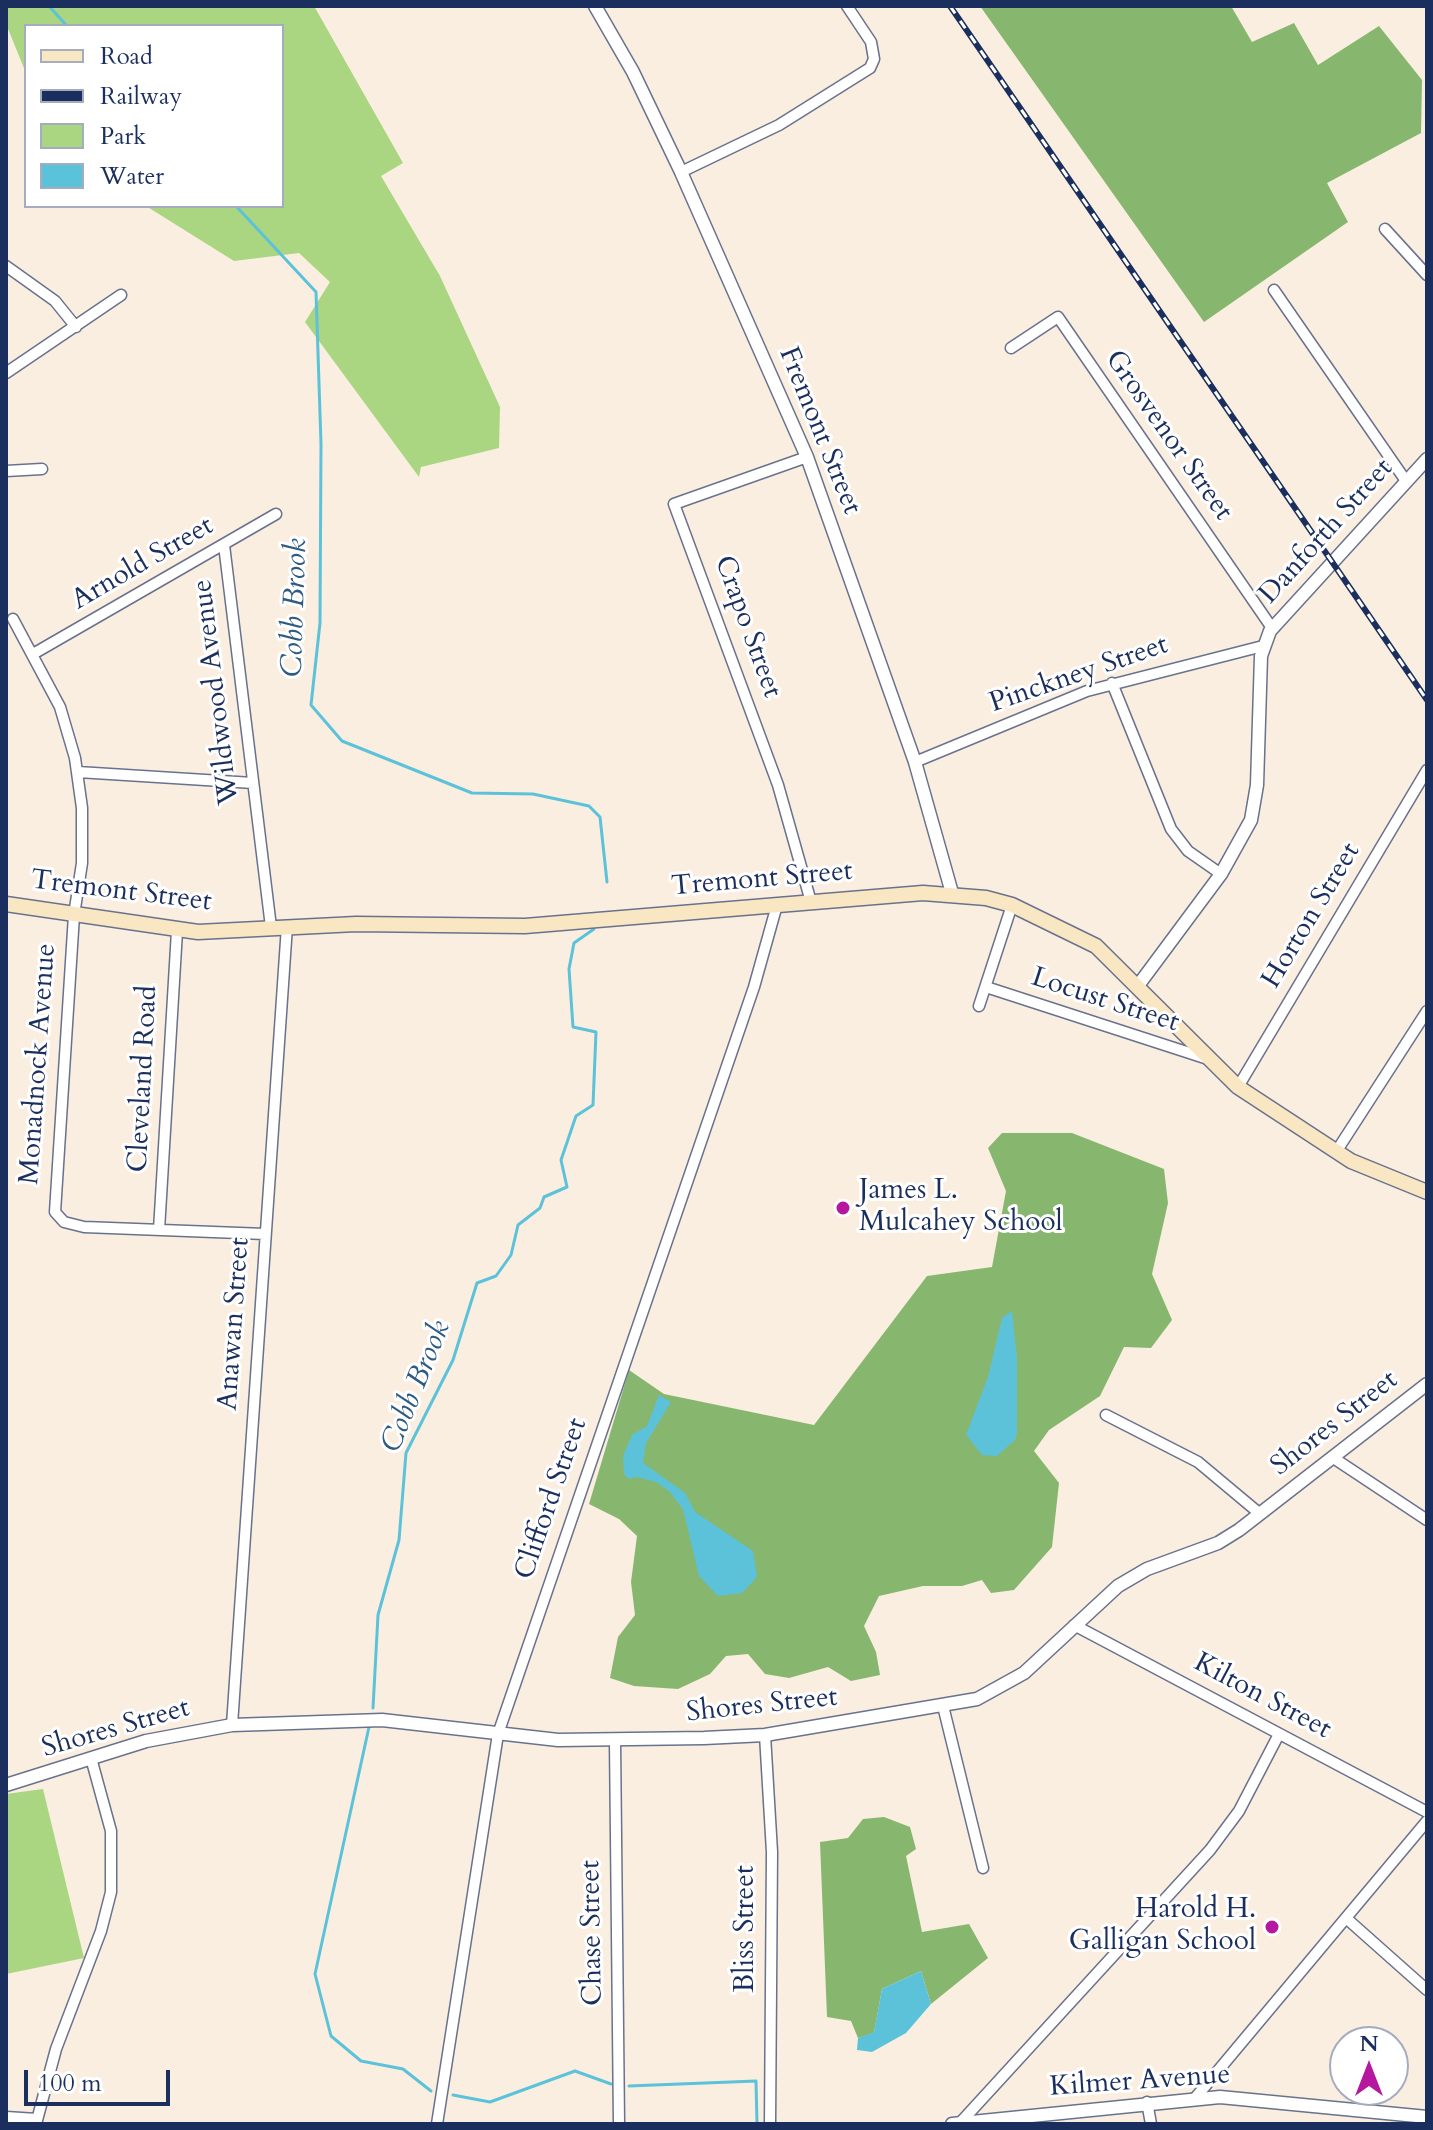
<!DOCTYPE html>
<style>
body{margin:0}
#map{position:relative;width:1433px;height:2130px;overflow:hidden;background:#faeee0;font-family:Cardo,serif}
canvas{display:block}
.frame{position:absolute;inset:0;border:8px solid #1b2f5e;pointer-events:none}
.legend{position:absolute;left:24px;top:24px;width:260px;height:184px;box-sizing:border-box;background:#fff;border:2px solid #a4acbf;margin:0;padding:10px 14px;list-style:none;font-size:24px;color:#1b2f5e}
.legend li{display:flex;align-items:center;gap:16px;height:40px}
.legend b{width:40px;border:2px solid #a4acbf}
.north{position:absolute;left:1329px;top:2026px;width:80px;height:80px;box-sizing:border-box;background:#fff;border:2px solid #a4acbf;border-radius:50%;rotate:0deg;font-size:22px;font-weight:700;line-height:32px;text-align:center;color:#1b2f5e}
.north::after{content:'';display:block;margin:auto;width:28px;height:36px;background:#b5179e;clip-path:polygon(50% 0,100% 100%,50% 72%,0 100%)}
.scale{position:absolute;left:24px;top:2070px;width:146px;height:36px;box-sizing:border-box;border:4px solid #1b2f5e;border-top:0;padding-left:10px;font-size:24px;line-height:28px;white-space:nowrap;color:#1b2f5e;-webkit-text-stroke:6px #fff;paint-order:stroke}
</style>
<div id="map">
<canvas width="1433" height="2130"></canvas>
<div class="frame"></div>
<ul class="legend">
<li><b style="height:10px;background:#f9e7c3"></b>Road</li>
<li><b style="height:10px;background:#1b2f5e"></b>Railway</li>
<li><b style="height:22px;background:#aad581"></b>Park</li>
<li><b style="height:22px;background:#5cc2da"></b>Water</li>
</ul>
<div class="north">N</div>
<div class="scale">100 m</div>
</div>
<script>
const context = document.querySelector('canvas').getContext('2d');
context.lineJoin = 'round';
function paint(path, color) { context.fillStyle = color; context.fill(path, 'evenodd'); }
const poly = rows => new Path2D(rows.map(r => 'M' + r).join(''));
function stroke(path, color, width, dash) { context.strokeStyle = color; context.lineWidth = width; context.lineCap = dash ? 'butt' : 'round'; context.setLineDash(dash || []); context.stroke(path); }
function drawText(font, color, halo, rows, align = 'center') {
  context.font = font + ' Cardo,serif'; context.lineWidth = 6; context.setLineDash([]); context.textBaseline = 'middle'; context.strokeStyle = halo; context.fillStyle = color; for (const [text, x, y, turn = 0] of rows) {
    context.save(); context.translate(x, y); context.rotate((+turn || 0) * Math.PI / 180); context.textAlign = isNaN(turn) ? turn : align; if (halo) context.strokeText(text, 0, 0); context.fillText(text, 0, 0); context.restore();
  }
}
paint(poly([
 [6,6,314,6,403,163,381,176,440,276,500,407,499,448,421,467,419,477,305,322,330,282,299,253,234,261,146,206,282,206,282,26,26,26,26,73,6,24],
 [43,1789,84,1958,6,1974,6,1794]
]), '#aad581');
paint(poly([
 [980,6,1231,6,1252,42,1294,23,1318,65,1379,26,1422,80,1421,133,1327,183,1348,222,1204,322],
 [1002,1133,1072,1133,1164,1169,1168,1203,1152,1274,1172,1320,1151,1348,1124,1347,1100,1396,1049,1430,1034,1451,1059,1483,1052,1547,1014,1590,991,1593,982,1580,962,1586,923,1586,879,1596,864,1626,876,1652,880,1675,851,1681,828,1667,789,1678,765,1674,748,1654,726,1656,710,1674,678,1689,634,1686,610,1678,618,1637,635,1615,631,1582,637,1536,619,1519,589,1504,629,1370,664,1394,814,1425,927,1276,992,1267,1006,1191,988,1148],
 [884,1817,910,1827,916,1849,906,1856,922,1932,969,1924,988,1958,931,2004,921,1971,882,1989,874,2033,858,2038,851,2021,827,2017,820,1842,848,1838,863,1819]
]), '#87b66f');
paint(poly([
 [1012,1311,1017,1358,1017,1433,1015,1440,997,1456,982,1455,966,1435,988,1377,1002,1318],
 [659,1395,671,1402,646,1443,643,1463,685,1493,695,1512,753,1551,757,1577,742,1593,718,1596,699,1576,683,1509,669,1491,656,1482,637,1477,629,1479,624,1474,623,1456,632,1435,647,1426],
 [921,1971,931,2004,906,2033,872,2052,857,2050,858,2038,874,2032,882,1989]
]), '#5cc2da');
stroke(poly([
 [49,6,67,26],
 [236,206,316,292,321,444,320,623,311,705,342,741,472,793,533,794,589,806,600,817,607,882],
 [373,1708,378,1615,399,1540,406,1453,453,1360,477,1283,496,1276,511,1255,518,1225,540,1208,544,1197,567,1187,561,1160,576,1116,593,1105,596,1032,573,1027,569,969,574,943,594,929],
 [369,1727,315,1974,331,2036,361,2061,403,2069,431,2091],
 [629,2086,756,2081,757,2124],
 [453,2095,490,2102,575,2071,611,2084]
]), '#5cc2da', 3);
const minor = poly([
 [681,172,779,125,870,68,874,59,871,42,847,6],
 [1385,229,1427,275],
 [6,266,55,301,76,327],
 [1274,290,1406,481],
 [1011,348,1058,317,1272,628],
 [6,373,121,295],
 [807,457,674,504,778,785,811,902],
 [6,471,42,469],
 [224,545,271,927],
 [13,619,60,707,75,758,82,808,82,863,74,915,55,1212,64,1222,84,1227,265,1234],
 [33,654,276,514],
 [1112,683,1171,829,1188,851,1221,874],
 [915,762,1087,691,1263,646],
 [78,772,253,783],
 [986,987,1208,1059],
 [979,1006,1012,905],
 [1238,1087,1427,770],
 [1336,1152,1427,1011],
 [159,1230,177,931],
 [1106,1415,1198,1462,1259,1513],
 [1332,1457,1427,1520],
 [1074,1625,1427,1812],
 [943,1706,983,1868],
 [232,1725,287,926],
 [765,1735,772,1852,770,2124],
 [615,1741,619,2124],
 [1346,1918,1427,1990],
 [1196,2097,1427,1821],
 [1147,2102,1151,2124],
 [6,2117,37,2119],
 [960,2123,1210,1850,1239,1811,1279,1734],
 [36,2124,56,2049,101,1931,111,1892,111,1831,91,1758],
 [437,2124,498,1734,754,987,777,905]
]);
const tertiary = poly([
 [595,6,633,72,681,172,807,457,915,762,952,893],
 [1137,987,1221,874,1251,820,1257,785,1261,656,1270,631,1427,459],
 [6,1785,146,1741,232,1725,382,1720,558,1740,704,1738,765,1735,977,1699,1024,1673,1118,1586,1147,1569,1218,1543,1239,1530,1427,1384],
 [952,2124,1220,2097,1427,2117]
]);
const secondary = poly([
 [6,904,198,932,356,924,525,926,923,893,986,898,1012,905,1096,946,1238,1087,1351,1161,1427,1192]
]);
stroke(minor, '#69728c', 13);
stroke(tertiary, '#69728c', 15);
stroke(secondary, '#69728c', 17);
stroke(minor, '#fff', 10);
stroke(tertiary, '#fff', 12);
stroke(secondary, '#f9e7c3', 14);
const rail = poly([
 [950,6,1427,700]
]);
stroke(rail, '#1b2f5e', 6);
stroke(rail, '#fff', 3, [9]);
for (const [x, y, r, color] of [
 [843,1208,8,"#b5179e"],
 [1272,1927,8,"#b5179e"]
]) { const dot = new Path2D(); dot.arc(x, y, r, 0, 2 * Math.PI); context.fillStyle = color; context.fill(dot); stroke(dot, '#fff', 3); }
drawText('28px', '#1b2f5e', '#fff', [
 ["Fremont Street",819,431,68],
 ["Grosvenor Street",1168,436,55],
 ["Danforth Street",1327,532,-48],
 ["Arnold Street",143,564,-30],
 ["Crapo Street",747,627,70],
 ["Pinckney Street",1079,675,-19],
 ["Wildwood Avenue",217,692,-97],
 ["Tremont Street",762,880,-5],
 ["Tremont Street",121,892,7],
 ["Horton Street",1312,916,-59],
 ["Locust Street",1105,1001,18],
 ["Monadnock Avenue",39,1064,-86],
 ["Cleveland Road",144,1079,-87],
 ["Anawan Street",235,1324,-86],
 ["Shores Street",1335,1424,-38],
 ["Clifford Street",552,1499,-71],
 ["Kilton Street",1262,1697,28],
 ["Shores Street",762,1706,-6],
 ["Shores Street",116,1729,-16],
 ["Bliss Street",747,1929,-90],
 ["Chase Street",593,1933,-91],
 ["Kilmer Avenue",1140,2082,-4]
]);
drawText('28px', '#1b2f5e', '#fff', [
 ["James L.",859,1192],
 ["Mulcahey School",859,1224],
 ["Harold H.",1256,1911,"right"],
 ["Galligan School",1256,1943,"right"]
], 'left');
drawText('italic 30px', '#2e5b83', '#fff', [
 ["Cobb Brook",296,608,-88],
 ["Cobb Brook",417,1387,-68]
]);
</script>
